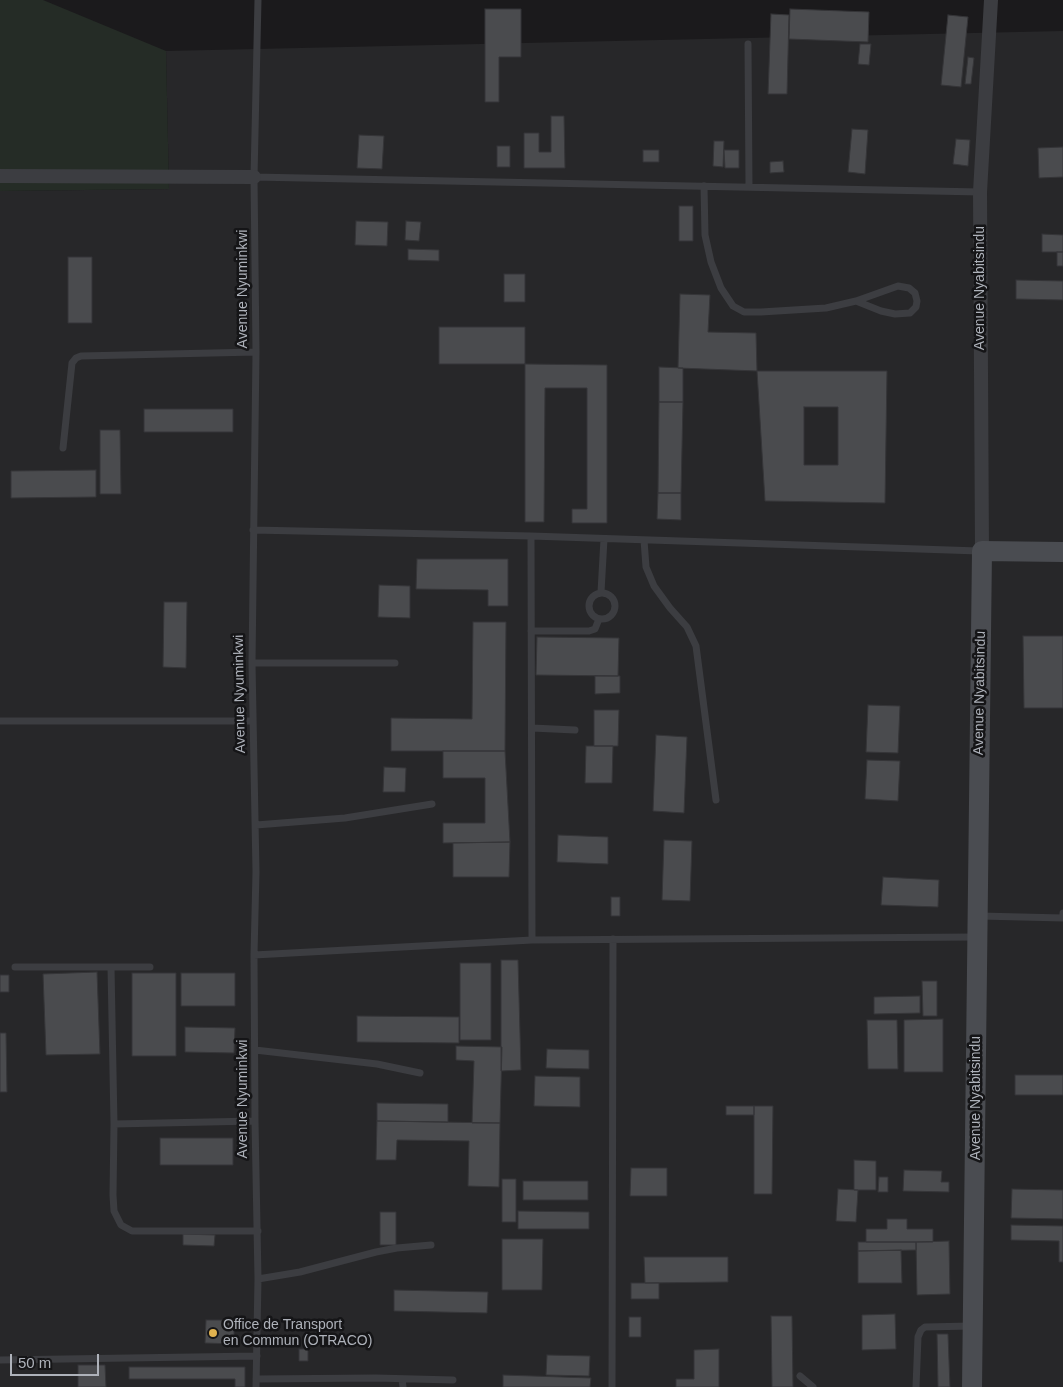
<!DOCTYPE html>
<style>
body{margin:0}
#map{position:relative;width:1063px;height:1387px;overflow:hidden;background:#1b1a1c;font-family:Arial,sans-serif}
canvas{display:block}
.scale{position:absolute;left:10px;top:1354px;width:89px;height:22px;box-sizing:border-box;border:2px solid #aeb2ba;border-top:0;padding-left:6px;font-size:15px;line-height:18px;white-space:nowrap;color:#aeb2ba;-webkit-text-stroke:4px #151517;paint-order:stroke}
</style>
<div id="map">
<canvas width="1063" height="1387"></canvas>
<div class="scale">50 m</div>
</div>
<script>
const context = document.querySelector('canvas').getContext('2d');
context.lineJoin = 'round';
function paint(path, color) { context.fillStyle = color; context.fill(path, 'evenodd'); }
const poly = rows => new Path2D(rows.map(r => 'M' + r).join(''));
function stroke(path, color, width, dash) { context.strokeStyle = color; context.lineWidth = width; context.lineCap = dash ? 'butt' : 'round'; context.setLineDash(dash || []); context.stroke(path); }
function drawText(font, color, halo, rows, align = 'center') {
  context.font = font + ' Arial,sans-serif'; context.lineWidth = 5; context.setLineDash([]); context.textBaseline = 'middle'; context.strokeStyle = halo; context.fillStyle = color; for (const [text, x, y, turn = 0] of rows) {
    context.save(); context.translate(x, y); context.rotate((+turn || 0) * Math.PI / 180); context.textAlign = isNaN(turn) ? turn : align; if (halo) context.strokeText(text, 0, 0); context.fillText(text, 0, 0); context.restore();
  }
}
paint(poly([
 [1063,31,1063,1387,0,1387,0,191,169,189,166,51]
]), '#272729');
paint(poly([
 [0,0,43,0,166,51,169,189,0,191]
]), '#252c26');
const building = poly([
 [485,9,521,9,521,57,499,57,499,102,485,102,485,9],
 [790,9,869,12,868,42,789,39,790,9],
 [771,14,789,15,787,94,768,94,771,14],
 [948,15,968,17,961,87,941,85,948,15],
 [860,44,871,44,869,65,858,64,860,44],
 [968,57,974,58,971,84,965,84,968,57],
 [551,116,564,116,565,168,524,168,524,133,539,133,539,152,551,152,551,116],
 [852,129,868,130,865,174,848,172,852,129],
 [359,135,384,136,382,169,357,168,359,135],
 [956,139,970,140,968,166,953,164,956,139],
 [714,141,724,141,723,167,713,166,714,141],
 [497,146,510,146,510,167,497,167,497,146],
 [1063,147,1063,177,1039,178,1038,148,1063,147],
 [643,150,659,150,659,162,643,162,643,150],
 [724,150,739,150,739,168,725,168,724,150],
 [783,161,784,172,770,173,770,162,783,161],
 [679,206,693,206,693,241,679,241,679,206],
 [356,221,388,222,387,246,355,245,356,221],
 [406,221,421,222,419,241,405,240,406,221],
 [1042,234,1063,235,1063,252,1042,252,1042,234],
 [408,249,439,250,439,261,408,260,408,249],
 [1057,252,1063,252,1063,266,1057,266,1057,252],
 [68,257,92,257,92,323,68,323,68,257],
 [504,274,525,274,525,302,504,302,504,274],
 [1016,280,1063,281,1063,300,1016,299,1016,280],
 [680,294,710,295,708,332,756,333,757,371,678,368,680,294],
 [439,327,525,327,525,364,439,364,439,327],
 [525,364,607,365,607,523,572,523,572,509,587,509,587,388,545,388,544,522,525,522,525,364],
 [659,367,683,368,683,402,659,402,659,367],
 [757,371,887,371,885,503,765,501,757,371],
 [804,407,838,407,838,465,804,465,804,407],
 [659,402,683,402,681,493,658,493,659,402],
 [144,409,233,409,233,432,144,432,144,409],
 [100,430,120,430,121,494,100,494,100,430],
 [96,470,96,497,11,498,11,471,96,470],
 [658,493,681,493,681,520,657,519,658,493],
 [417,559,508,559,508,606,488,606,488,590,416,589,417,559],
 [379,585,410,586,410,618,378,617,379,585],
 [164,602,187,602,186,668,163,667,164,602],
 [473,622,506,622,505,751,391,751,391,718,472,719,473,622],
 [1023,636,1063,636,1063,708,1024,708,1023,636],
 [537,637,619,638,618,676,536,675,537,637],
 [595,676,620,676,620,693,595,694,595,676],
 [868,705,900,706,898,753,866,752,868,705],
 [594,710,619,710,618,746,594,746,594,710],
 [656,735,687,737,684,813,653,811,656,735],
 [586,746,613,746,612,783,585,783,586,746],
 [443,751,505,751,510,842,443,843,443,823,485,823,485,778,443,778,443,751],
 [867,760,900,761,898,801,865,799,867,760],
 [384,767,406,768,405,792,383,792,384,767],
 [558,835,608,837,608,864,557,862,558,835],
 [664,840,692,841,690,901,662,900,664,840],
 [510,842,509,877,453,877,453,843,510,842],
 [883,877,939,880,938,907,881,905,883,877],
 [611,897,620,897,620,916,611,916,611,897],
 [501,960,518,960,521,1070,501,1071,501,960],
 [460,963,491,963,491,1040,460,1040,460,963],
 [97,972,100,1054,46,1055,43,974,97,972],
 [132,973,176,973,176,1056,132,1056,132,973],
 [181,973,235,973,235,1006,181,1006,181,973],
 [0,975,9,975,9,992,0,992,0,975],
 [922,981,937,981,937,1016,923,1016,922,981],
 [920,996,920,1013,874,1014,874,997,920,996],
 [357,1016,459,1017,459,1043,357,1042,357,1016],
 [943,1019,943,1072,904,1072,904,1020,943,1019],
 [867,1020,897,1020,898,1069,868,1069,867,1020],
 [185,1027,235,1028,234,1053,185,1052,185,1027],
 [0,1033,6,1033,7,1092,0,1092,0,1033],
 [456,1046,502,1047,500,1123,472,1123,474,1061,456,1060,456,1046],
 [547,1049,589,1050,589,1069,546,1068,547,1049],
 [1015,1075,1063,1075,1063,1095,1015,1095,1015,1075],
 [535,1076,580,1077,580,1107,534,1106,535,1076],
 [377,1103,448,1104,448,1122,377,1121,377,1103],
 [726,1106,754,1106,754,1115,726,1115,726,1106],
 [754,1106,773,1106,772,1194,754,1194,754,1106],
 [377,1121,500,1123,499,1187,468,1186,469,1141,397,1140,396,1160,376,1160,377,1121],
 [160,1138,233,1138,233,1165,160,1165,160,1138],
 [854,1160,876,1161,876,1190,854,1190,854,1160],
 [631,1168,667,1168,667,1196,630,1196,631,1168],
 [904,1170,942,1171,941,1182,949,1182,949,1192,903,1191,904,1170],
 [879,1177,888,1177,888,1192,878,1192,879,1177],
 [502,1179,516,1179,516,1222,502,1222,502,1179],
 [523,1181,588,1181,588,1200,523,1200,523,1181],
 [838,1189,858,1190,856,1222,836,1221,838,1189],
 [1012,1189,1063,1190,1063,1219,1011,1218,1012,1189],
 [518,1211,589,1212,589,1229,518,1229,518,1211],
 [380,1212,396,1212,396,1245,380,1245,380,1212],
 [887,1219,907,1219,907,1229,933,1229,933,1242,866,1242,866,1229,887,1229,887,1219],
 [1011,1225,1063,1226,1063,1262,1059,1262,1059,1241,1011,1240,1011,1225],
 [183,1234,215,1235,214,1246,183,1245,183,1234],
 [502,1239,543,1239,542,1290,502,1290,502,1239],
 [949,1241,950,1294,917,1295,916,1242,949,1241],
 [858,1242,916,1242,916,1250,858,1251,858,1242],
 [901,1250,902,1283,858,1283,858,1251,901,1250],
 [644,1257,728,1257,728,1282,645,1283,644,1257],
 [631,1283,659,1283,659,1299,631,1299,631,1283],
 [394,1290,488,1292,487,1313,394,1311,394,1290],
 [895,1314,896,1349,862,1350,862,1315,895,1314],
 [771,1316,792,1316,793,1387,772,1387,771,1316],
 [629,1317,641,1317,641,1337,629,1337,629,1317],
 [206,1320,234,1320,234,1344,205,1343,206,1320],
 [937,1334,948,1334,950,1387,938,1387,937,1334],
 [299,1349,308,1349,308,1361,299,1361,299,1349],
 [719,1349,719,1387,676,1387,676,1379,694,1379,694,1350,719,1349],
 [547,1355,590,1356,589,1376,546,1375,547,1355],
 [78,1365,105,1365,106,1387,78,1387,78,1365],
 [129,1367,245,1367,245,1387,235,1387,235,1379,129,1379,129,1367],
 [503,1375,591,1378,590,1387,503,1387,503,1375]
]);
paint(building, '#4a4b4e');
stroke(building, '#353538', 1);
stroke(poly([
 [748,44,749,187],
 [254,177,980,192],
 [704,186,705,235,711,262,721,288,733,306,744,312,761,312,826,308,856,301,898,286,909,288,915,293,917,301,916,307,910,313,895,314,881,311,856,301],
 [63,448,72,363,76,358,81,356,256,352],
 [253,530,531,536,979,551],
 [531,536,532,940],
 [644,540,646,567,654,586,670,608,687,627,696,646,716,800],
 [601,592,604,539],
 '589 606a13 13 0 1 1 26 0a13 13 0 1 1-26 0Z',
 [531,631,589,631,595,629,599,619],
 [252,663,395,663],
 [0,721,252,721],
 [532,728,575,730],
 [256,825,345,818,432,804],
 [980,916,1063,918,1063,913],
 [254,955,532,940,976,937],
 [15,967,111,967,114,1124,113,1195,114,1211,121,1225,132,1231,258,1231],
 [111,967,150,967],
 [255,1050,377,1064,420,1073],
 [114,1124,255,1121],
 [258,1279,300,1272,376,1252,397,1248,431,1245],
 [0,1360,257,1356],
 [800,1376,813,1387],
 [256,1379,376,1378,453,1380],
 [402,1379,403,1387],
 [256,1387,258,1279,255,1121,254,955,256,872,252,663,256,352,254,177,258,0],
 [612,1387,613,939],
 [916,1387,918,1337,921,1330,925,1327,971,1326]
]), '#3c3d41', 7);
stroke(poly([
 [0,176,254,177],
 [982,551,980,192,991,0]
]), '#3c3d41', 14);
stroke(poly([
 [972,1387,982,551,1063,552]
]), '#4a4c51', 20);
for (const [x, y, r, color] of [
 [213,1333,5,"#e0b24f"]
]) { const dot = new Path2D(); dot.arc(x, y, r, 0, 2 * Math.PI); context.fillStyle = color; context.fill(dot); stroke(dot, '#151517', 2); }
drawText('14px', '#aeb2ba', '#151517', [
 ["Avenue Nyabitsindu",980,288,-90],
 ["Avenue Nyuminkwi",243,289,-90],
 ["Avenue Nyabitsindu",980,693,-89],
 ["Avenue Nyuminkwi",240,694,-91],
 ["Avenue Nyabitsindu",976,1098,-90],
 ["Avenue Nyuminkwi",243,1099,-90]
]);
drawText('14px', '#aeb2ba', '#151517', [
 ["Office de Transport",223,1325],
 ["en Commun (OTRACO)",223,1341]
], 'left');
</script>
